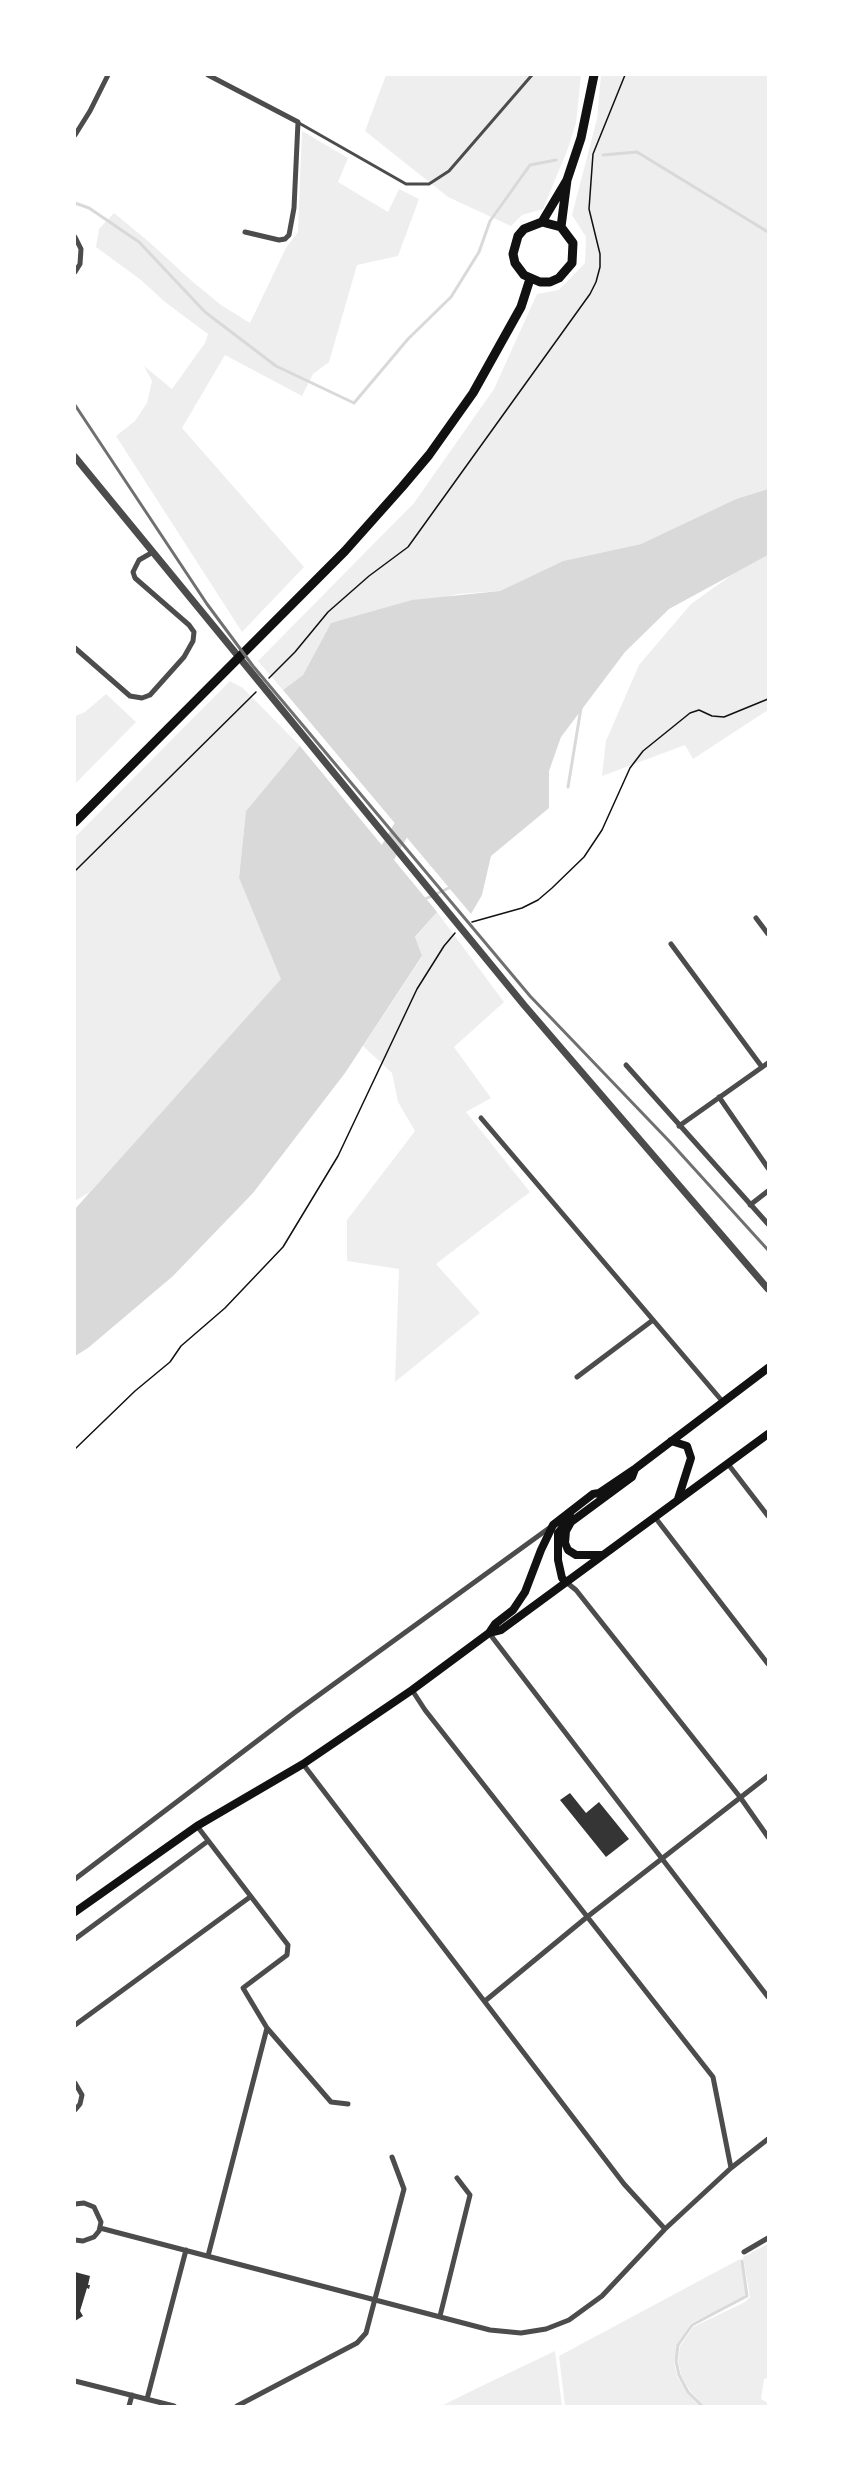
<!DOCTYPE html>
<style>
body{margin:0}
#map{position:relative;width:843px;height:2481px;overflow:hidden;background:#fff;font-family:"Source Serif 4",serif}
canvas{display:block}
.frame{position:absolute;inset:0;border:76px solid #fff;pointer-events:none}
</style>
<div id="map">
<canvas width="843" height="2481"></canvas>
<div class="frame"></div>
</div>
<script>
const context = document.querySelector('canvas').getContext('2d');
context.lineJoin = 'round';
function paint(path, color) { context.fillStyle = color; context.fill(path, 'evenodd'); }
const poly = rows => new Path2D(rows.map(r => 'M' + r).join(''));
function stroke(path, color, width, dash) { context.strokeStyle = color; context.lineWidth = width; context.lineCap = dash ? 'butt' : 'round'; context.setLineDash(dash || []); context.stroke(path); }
paint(poly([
 [386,75,581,75,576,123,567,151,543,209,522,215,511,226,448,197,365,131],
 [601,75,768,75,768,489,736,499,641,544,563,561,500,591,458,594,331,623,303,675,283,690,258,661,414,503,494,389,537,294,559,290,585,263,586,237,572,215,597,119],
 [302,131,348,158,338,182,388,212,399,189,419,199,398,256,357,265,329,362,313,374,302,396,225,355,182,428,304,567,242,632,116,436,135,421,147,403,152,381,144,366,172,389,205,343,208,334,165,302,141,280,96,247,99,229,114,213,148,241,193,282,221,305,250,323,286,248,298,232],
 [768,555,768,710,693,759,685,745,602,776,606,741,639,665,691,604,733,574],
 [230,681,243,688,300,746,246,811,239,878,282,979,90,1192,75,1201,75,837],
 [106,694,136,722,75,784,75,716,85,712],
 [437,912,504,1002,454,1047,491,1098,466,1112,530,1192,436,1264,480,1313,395,1382,399,1269,347,1261,347,1220,415,1131,398,1102,392,1073,363,1046,422,957,415,938],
 [768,2244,768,2378,764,2379,761,2399,768,2403,768,2406,704,2406,690,2391,681,2375,678,2361,680,2346,693,2327,745,2302,750,2297,743,2257],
 [740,2259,746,2294,743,2299,691,2323,677,2344,674,2362,677,2376,687,2393,699,2406,565,2406,559,2356],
 [555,2351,562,2406,441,2406,490,2382]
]), '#eee');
paint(poly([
 [768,489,768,555,669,609,625,652,561,737,549,771,549,808,491,856,482,895,471,914,283,690,303,675,331,623,412,600,500,591,563,561,641,544,736,499],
 [300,746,437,912,415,937,422,956,345,1073,253,1193,173,1276,88,1348,75,1356,75,1209,281,979,239,878,246,811]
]), '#d9d9d9');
stroke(poly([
 [603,155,637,152,768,232],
 [75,203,89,208,139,242,205,312,276,366,354,403,408,339,451,297,479,252,490,221,530,165,556,160],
 [568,787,581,708],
 [425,899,451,887],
 [702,2406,688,2392,679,2375,676,2361,678,2345,692,2325,747,2296,742,2261]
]), '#d9d9d9', 3);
stroke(poly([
 [384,874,384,859,412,811]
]), '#d9d9d9', 18);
paint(poly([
 [570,1793,586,1813,599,1802,629,1839,606,1857,560,1800],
 [75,2272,90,2276,88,2285,90,2285,89,2289,87,2288,80,2311,83,2316,75,2321]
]), '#353535');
stroke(poly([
 [269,678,295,652,328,612,369,576,408,547,590,294,596,282,600,267,600,254,589,209,593,154,625,75],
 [75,871,256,692],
 [472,922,522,908,538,900,552,888,584,857,602,830,630,768,643,751,690,713,699,710,712,716,724,717,768,699],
 [75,1449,135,1391,170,1362,181,1346,225,1308,283,1247,338,1156,417,989,444,946,455,933]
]), '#111', 1.5);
stroke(poly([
 [299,123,406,184,429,184,449,171,532,75]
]), '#4c4c4c', 3);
stroke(poly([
 [208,75,298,122,294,208,289,235,285,239,279,240,245,232],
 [75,135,90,111,108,75],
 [75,237,81,249,80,264,75,272],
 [75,648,130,696,142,698,150,695,184,657,193,641,194,632,189,625,135,578,133,572,139,560,153,552],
 [756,918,768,934],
 [671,944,762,1067],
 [626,1065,768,1224],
 [719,1097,768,1168],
 [481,1118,723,1402],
 [679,1126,768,1063],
 [750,1205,768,1191],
 [577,1377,653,1320],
 [728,1464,768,1516],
 [654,1516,768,1664],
 [566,1582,576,1590,740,1797,768,1837],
 [489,1633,768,1997],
 [412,1690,425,1710,713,2077,731,2168],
 [303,1764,624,2184,665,2229],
 [197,1826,288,1945,287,1955,243,1988,267,2028,331,2102,348,2104],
 [75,1879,294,1713,552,1526],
 [75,1939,208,1841],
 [485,2001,587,1917,768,1776],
 [75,2025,250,1897],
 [75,2083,82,2095,80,2104,75,2110],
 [75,2204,84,2203,94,2207,101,2222,99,2231,94,2237,83,2241,75,2240],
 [100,2228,490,2330,521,2333,546,2329,569,2320,602,2296,665,2229,731,2168,768,2139],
 [744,2252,768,2238],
 [208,2256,267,2028],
 [440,2316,470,2195,457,2178],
 [75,2381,174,2406],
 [147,2399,186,2250],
 [129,2406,132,2395],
 [237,2406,357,2343,366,2333,404,2189,392,2157]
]), '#4c4c4c', 5);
stroke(poly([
 [75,457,524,1005,768,1289]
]), '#4c4c4c', 7);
stroke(poly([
 [671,1441,687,1446,691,1458,678,1499],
 [602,1555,576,1555,568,1550,565,1543,566,1531,571,1522,632,1477,635,1469],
 [566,1582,562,1578,558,1560,558,1533,571,1517],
 [489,1633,501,1630,768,1434],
 [75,1912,197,1826,303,1764,412,1690,489,1633,495,1624,513,1610,525,1592,541,1550,553,1525,593,1494,599,1493,636,1468,768,1368]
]), '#111', 8);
stroke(poly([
 [542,222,567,180,581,138,594,75],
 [561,227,542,222,524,229,518,236,513,254,515,263,524,275,540,282,550,282,559,278,572,263,573,243,561,227,567,180],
 [75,822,345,551,402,487,429,455,473,393,521,307,530,279]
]), '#111', 9);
stroke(poly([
 [75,405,207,604,253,666,530,996,670,1142,768,1250]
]), '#707070', 3);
</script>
